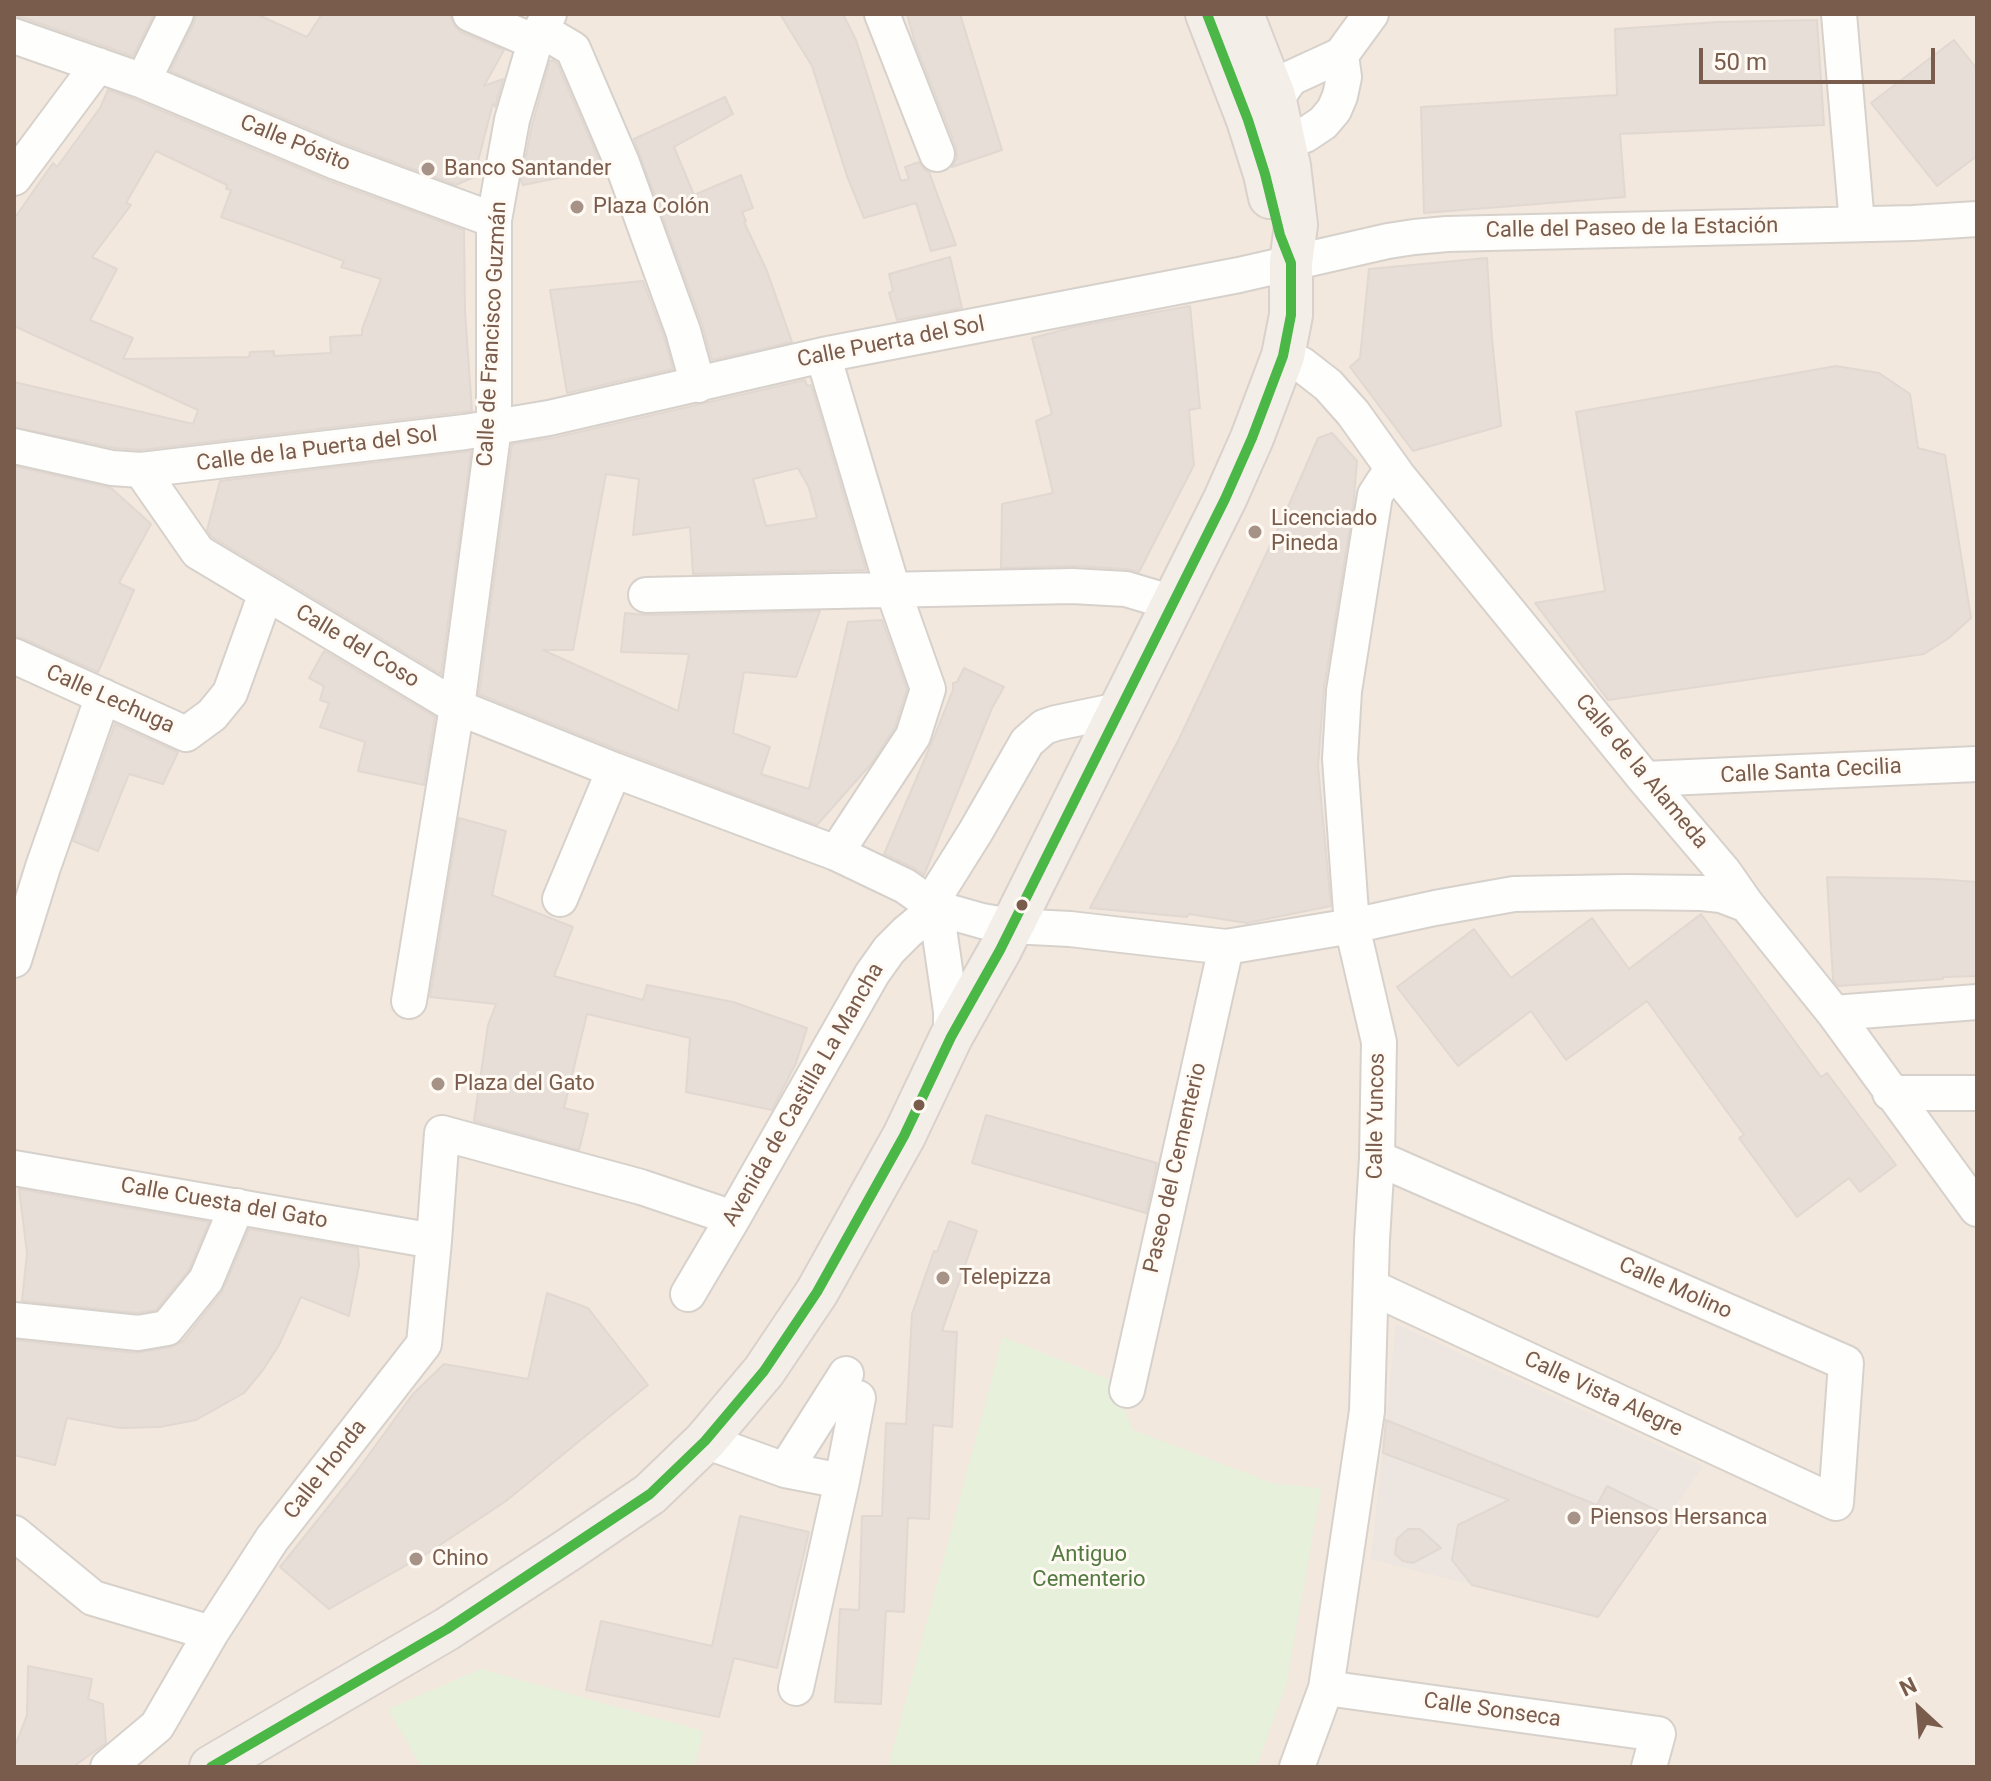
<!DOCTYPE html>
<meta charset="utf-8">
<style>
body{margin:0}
#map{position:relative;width:1991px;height:1781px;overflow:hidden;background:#f9f5f0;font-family:Roboto,sans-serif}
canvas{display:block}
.frame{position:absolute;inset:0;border:16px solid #7a5c4d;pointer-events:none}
.north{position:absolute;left:1879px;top:1669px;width:80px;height:80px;-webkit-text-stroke:6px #fffaf3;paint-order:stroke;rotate:334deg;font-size:22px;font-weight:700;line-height:32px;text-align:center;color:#7a5c4d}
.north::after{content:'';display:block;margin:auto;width:28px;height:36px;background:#7a5c4d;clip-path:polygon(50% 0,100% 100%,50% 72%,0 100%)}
.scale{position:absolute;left:1699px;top:48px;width:236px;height:36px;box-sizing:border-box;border:4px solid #7a5c4d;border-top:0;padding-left:10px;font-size:24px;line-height:28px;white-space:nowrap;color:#7a5c4d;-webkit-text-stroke:6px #fffaf3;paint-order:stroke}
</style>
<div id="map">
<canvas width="1991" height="1781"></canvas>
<div class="frame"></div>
<div class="north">N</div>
<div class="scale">50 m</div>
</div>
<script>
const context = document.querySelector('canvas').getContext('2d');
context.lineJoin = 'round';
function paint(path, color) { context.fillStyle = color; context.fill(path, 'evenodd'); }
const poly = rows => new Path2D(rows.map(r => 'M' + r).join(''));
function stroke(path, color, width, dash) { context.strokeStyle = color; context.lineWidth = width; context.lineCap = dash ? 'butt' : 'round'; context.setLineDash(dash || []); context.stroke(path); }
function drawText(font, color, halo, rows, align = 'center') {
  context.font = font + ' Roboto,sans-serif'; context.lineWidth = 6; context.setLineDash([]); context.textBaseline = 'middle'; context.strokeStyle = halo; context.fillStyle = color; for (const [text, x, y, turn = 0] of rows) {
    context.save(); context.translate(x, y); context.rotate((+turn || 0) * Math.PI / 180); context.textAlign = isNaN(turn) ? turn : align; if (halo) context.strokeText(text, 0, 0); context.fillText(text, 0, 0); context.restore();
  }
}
paint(poly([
 [14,14,1977,14,1977,1767,14,1767]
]), '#f2e8de');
paint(poly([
 [1396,1324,1703,1466,1598,1617,1371,1559]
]), '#ede5e0');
paint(poly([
 [1003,1337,1111,1380,1133,1430,1275,1484,1321,1488,1286,1686,1256,1767,888,1767],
 [481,1669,703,1731,695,1767,421,1767,388,1709]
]), '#e7f0db');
const building = poly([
 [14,14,154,14,133,56,21,17,14,17,14,14],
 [196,14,256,14,307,37,322,14,450,14,454,25,461,32,504,50,484,86,503,79,495,107,493,103,474,177,456,185,343,143,170,71,194,23,196,14],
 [780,14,843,14,856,40,901,181,909,179,905,167,919,162,924,169,929,172,956,245,931,251,916,203,864,218,847,176,812,66,780,14],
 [907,14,960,14,1002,150,952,167,957,158,956,147,915,43,907,14],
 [1817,20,1824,125,1620,134,1625,197,1424,213,1421,107,1617,95,1615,29,1718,22,1817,20],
 [1954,40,1977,69,1977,156,1937,186,1871,103,1954,40],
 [553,60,557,63,603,169,523,185,521,181,532,125,550,61,553,60],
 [108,90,136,100,329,181,464,230,465,312,472,411,141,450,115,448,14,427,14,382,193,424,198,410,14,326,14,219,53,163,57,167,100,108,108,90],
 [156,151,227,185,226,189,231,190,221,217,344,261,341,267,381,279,362,329,362,335,330,337,331,353,274,356,274,351,250,352,249,357,123,359,133,338,90,320,117,269,92,257,131,205,126,203,156,151],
 [725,97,733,114,674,147,694,195,741,175,753,208,742,212,746,221,744,222,767,271,792,342,712,360,702,324,634,139,725,97],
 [950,257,962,308,897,320,889,293,893,291,889,274,950,257],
 [1487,258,1492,339,1501,426,1413,451,1350,367,1360,358,1369,269,1487,258],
 [643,281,664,337,673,369,567,393,550,290,643,281],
 [1190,306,1200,408,1189,410,1194,465,1139,572,1127,569,1073,566,1001,568,1002,504,1053,493,1036,421,1052,414,1032,338,1074,327,1190,306],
 [1836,366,1879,373,1910,394,1918,448,1945,455,1971,618,1949,638,1924,654,1608,700,1535,603,1605,591,1576,412,1836,366],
 [805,380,807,386,811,385,866,570,693,574,690,527,633,535,639,479,606,474,573,650,543,650,678,711,689,654,621,652,625,613,646,615,820,611,796,677,744,672,733,733,770,747,761,774,809,789,848,622,882,620,907,689,895,727,871,764,817,825,621,751,479,694,512,444,553,438,805,380],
 [798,468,809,488,817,518,766,526,753,479,798,468],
 [1332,433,1357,461,1353,508,1324,688,1318,766,1331,906,1247,923,1189,914,1187,917,1090,908,1179,739,1284,516,1318,438,1332,433],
 [471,451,441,674,212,537,207,530,220,481,471,451],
 [14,466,111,488,151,524,119,583,134,590,98,672,22,638,14,636,14,466],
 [324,651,435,717,424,785,358,771,365,742,320,727,329,703,320,700,324,686,309,678,324,651],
 [964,668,1004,687,992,708,924,875,914,868,884,854,932,742,953,690,953,683,957,682,964,668],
 [115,724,178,752,163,784,129,774,98,851,73,841,115,724],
 [459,818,506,831,492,895,573,927,554,976,643,1000,647,985,733,1002,807,1028,796,1063,772,1110,686,1092,690,1038,587,1014,564,1108,588,1114,579,1150,474,1121,488,1025,496,1004,430,997,459,818],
 [1827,877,1937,879,1977,882,1977,976,1943,977,1943,979,1838,986,1833,980,1827,877],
 [1701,914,1821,1077,1827,1073,1896,1165,1860,1192,1849,1178,1797,1217,1739,1138,1744,1135,1647,1001,1566,1060,1531,1011,1458,1066,1397,987,1474,929,1511,978,1592,918,1629,969,1701,914],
 [986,1115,1157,1163,1146,1213,972,1163,986,1115],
 [19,1189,209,1222,189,1270,156,1310,137,1313,22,1301,27,1253,19,1189],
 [949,1221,977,1231,942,1331,957,1332,952,1427,933,1425,929,1519,908,1518,904,1612,886,1611,881,1704,835,1702,840,1609,859,1610,862,1516,882,1516,886,1423,906,1424,912,1314,934,1251,937,1252,949,1221],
 [249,1229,358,1248,359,1265,349,1316,301,1297,279,1345,263,1370,244,1393,196,1420,160,1427,120,1428,67,1418,55,1465,14,1455,14,1340,136,1353,171,1347,183,1341,222,1292,249,1229],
 [547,1293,588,1308,648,1385,506,1501,428,1553,329,1609,280,1567,357,1471,413,1394,444,1364,528,1379,547,1293],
 [1386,1420,1597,1505,1607,1486,1668,1516,1598,1617,1472,1585,1452,1560,1458,1525,1509,1500,1383,1453,1386,1420],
 [740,1516,809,1532,777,1668,734,1658,719,1717,586,1690,601,1621,712,1646,740,1516],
 [1408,1529,1420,1529,1441,1548,1413,1563,1403,1561,1395,1554,1397,1539,1408,1529],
 [28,1666,92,1679,88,1699,103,1704,106,1743,73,1767,14,1767,14,1749,27,1715,28,1666]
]);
paint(building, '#e6ded7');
stroke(building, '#e2d8d2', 2);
const minor = poly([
 [470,14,535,42],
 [882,14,937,154],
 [1839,14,1857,224],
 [541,30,573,49,622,163,683,331,698,385],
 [14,36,143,81,336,162,494,220],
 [143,81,176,14],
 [1267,116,1275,100,1291,78,1341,55,1371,14],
 [1266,125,1278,141,1285,142,1305,135,1323,123,1334,110,1340,96,1344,77,1341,55],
 [14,178,98,65],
 [823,355,893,590,928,689,913,736,836,853],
 [1283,356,1301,364,1328,385,1353,413,1398,476,1645,779,1724,872,1747,905,1834,1013,1977,1209],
 [14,446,112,468,141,470,465,432,549,418,823,355,1239,275,1388,241,1414,237,1447,234,1913,223,1977,219],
 [141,470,198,552,457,707,614,770,836,853,905,886,936,908,982,921,1011,926,1070,929,1226,947,1352,926,1435,908,1514,894,1626,892,1702,893,1721,895,1747,905],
 [646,595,1072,586,1126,589,1173,603],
 [14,656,186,734,212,715,230,693,266,593],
 [1645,779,1977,764],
 [560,899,614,770],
 [14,960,43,867,103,696],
 [409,1001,457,707,494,427,494,220,512,120,535,42,549,14],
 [1834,1013,1977,1002],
 [951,1037,951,1011,936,908,936,898,941,887,976,831,1027,742,1044,727,1056,723,1119,710],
 [1890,1093,1977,1093],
 [14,1168,434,1241],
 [1371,1287,1836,1503,1846,1363,1377,1158],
 [688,1294,733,1218,872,974,889,950,907,932,936,908],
 [14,1320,138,1333,167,1328,206,1280,237,1206],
 [1127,1390,1226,947],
 [705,1441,785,1470,846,1374],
 [785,1470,842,1481,858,1398],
 [14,1533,93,1598,211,1633],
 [796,1688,842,1481],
 [1326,1688,1658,1734,1649,1767],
 [108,1767,157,1726,211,1633,272,1539,424,1344,434,1241,442,1133,641,1187,733,1218],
 [1297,1767,1326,1688,1367,1411,1372,1240,1377,1158,1379,1042,1352,926,1340,759,1344,691,1375,495,1384,481,1398,476]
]);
const major = poly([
 [1207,14,1248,120,1265,174,1270,197],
 [211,1767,447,1629,568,1550,650,1494,705,1441,764,1371,817,1292,904,1136,951,1037,1000,950,1225,499,1252,438,1283,356,1291,315,1291,263,1296,225,1289,166,1274,96,1242,14]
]);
stroke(minor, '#d7d1cb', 38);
stroke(major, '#dad1cc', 46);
stroke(minor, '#fefefd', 34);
stroke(major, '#f3eee8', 42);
stroke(poly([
 [211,1767,447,1629,650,1494,705,1441,764,1371,817,1292,904,1136,951,1037,1000,950,1225,499,1252,438,1283,356,1291,315,1291,263,1280,235,1265,174,1248,120,1207,14]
]), '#4ab747', 10);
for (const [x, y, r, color] of [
 [428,169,8,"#a69286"],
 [577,207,8,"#a69286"],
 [1255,532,8,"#a69286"],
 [1022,905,7,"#7a5c4d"],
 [438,1084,8,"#a69286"],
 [919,1105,7,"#7a5c4d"],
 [943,1278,8,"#a69286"],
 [1574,1518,8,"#a69286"],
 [416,1559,8,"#a69286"]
]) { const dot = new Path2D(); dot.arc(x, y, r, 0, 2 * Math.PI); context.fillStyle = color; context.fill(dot); stroke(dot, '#fffaf3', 3); }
drawText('22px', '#7a5c4d', '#fffaf3', [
 ["Calle Pósito",295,144,22],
 ["Calle del Paseo de la Estación",1632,229,-1],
 ["Calle de Francisco Guzmán",493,334,-87],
 ["Calle Puerta del Sol",891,343,-11],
 ["Calle de la Puerta del Sol",317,450,-7],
 ["Calle del Coso",357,647,31],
 ["Calle Lechuga",110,700,24],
 ["Calle de la Alameda",1641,772,50],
 ["Calle Santa Cecilia",1811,772,-3],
 ["Avenida de Castilla La Mancha",804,1095,-60],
 ["Calle Yuncos",1377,1116,-89],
 ["Paseo del Cementerio",1176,1168,-77],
 ["Calle Cuesta del Gato",224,1204,10],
 ["Calle Molino",1675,1289,24],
 ["Calle Vista Alegre",1603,1395,25],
 ["Calle Honda",326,1470,-52],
 ["Calle Sonseca",1492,1711,8]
]);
drawText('22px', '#7a5c4d', '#fffaf3', [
 ["Banco Santander",444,169],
 ["Plaza Colón",593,207],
 ["Licenciado",1271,519],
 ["Pineda",1271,544],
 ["Plaza del Gato",454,1084],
 ["Telepizza",959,1278],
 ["Piensos Hersanca",1590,1518],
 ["Chino",432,1559]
], 'left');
drawText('22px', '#537a41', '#fffaf3', [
 ["Antiguo",1089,1555],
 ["Cementerio",1089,1580]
]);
</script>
